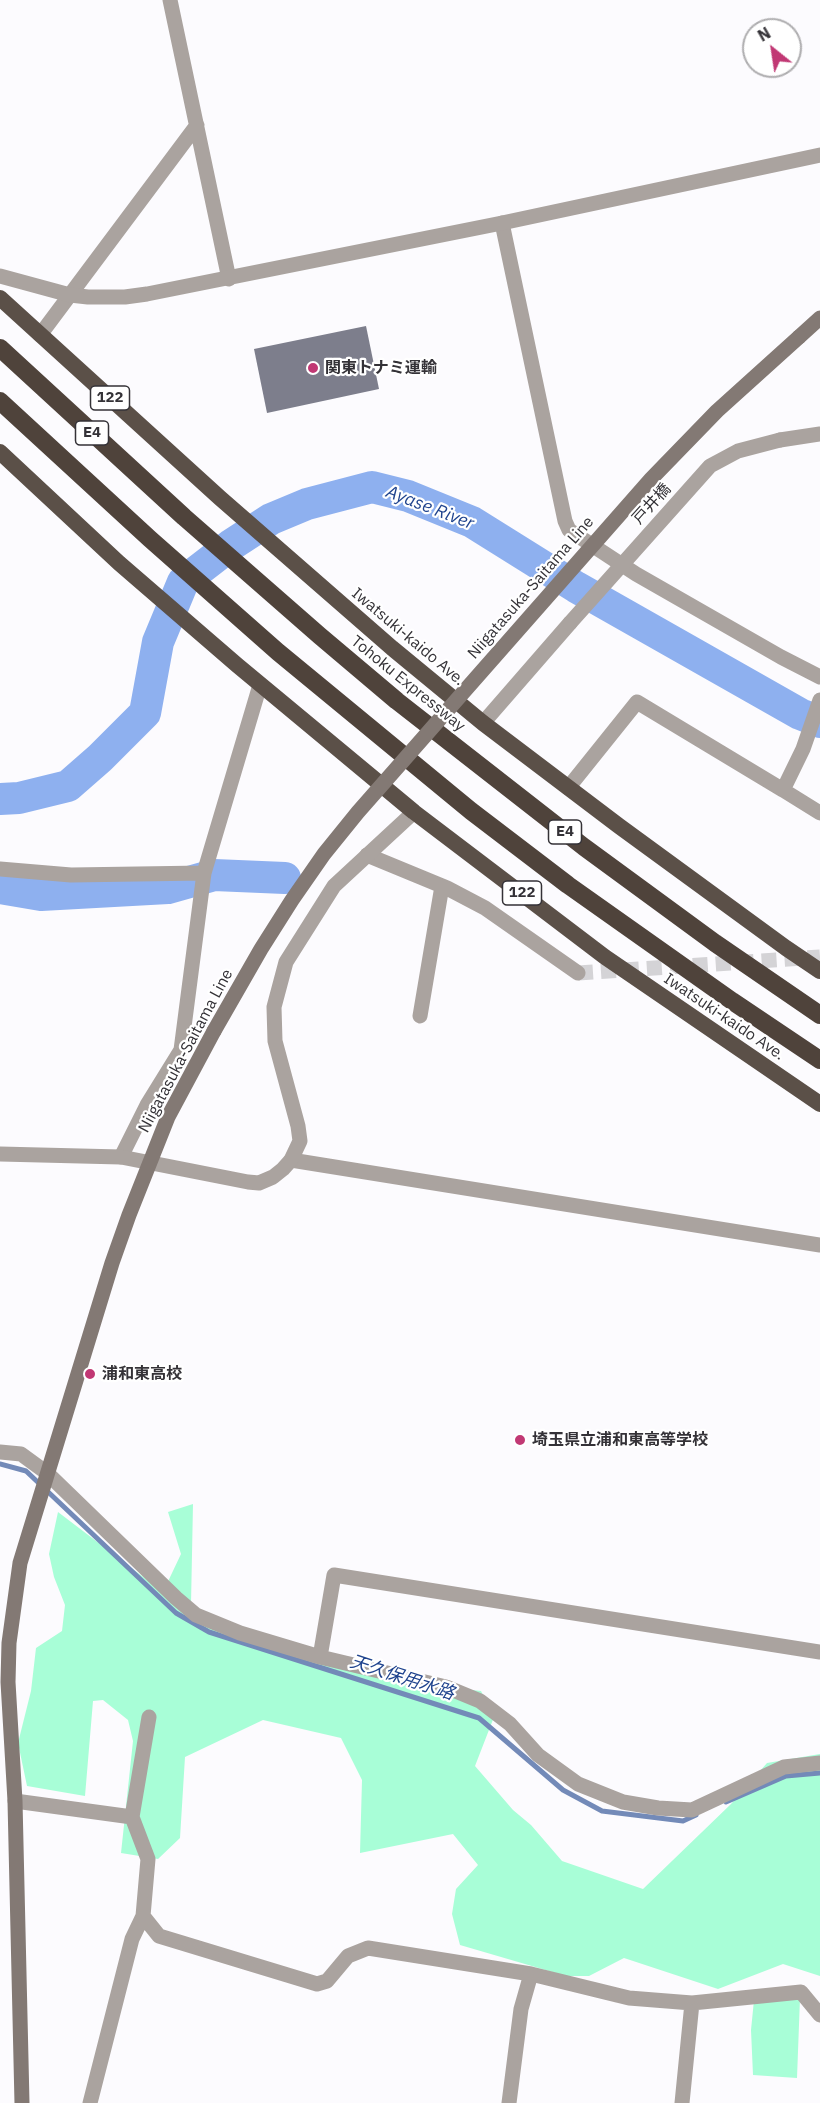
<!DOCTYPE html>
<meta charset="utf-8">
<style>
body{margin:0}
#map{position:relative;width:820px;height:2103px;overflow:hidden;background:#fcfbfe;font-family:"IBM Plex Sans",sans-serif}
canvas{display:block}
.north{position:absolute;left:742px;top:18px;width:60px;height:60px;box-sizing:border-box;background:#fff;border:2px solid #aeadaf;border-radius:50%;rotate:330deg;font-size:16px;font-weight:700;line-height:24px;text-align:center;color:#343237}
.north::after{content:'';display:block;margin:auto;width:21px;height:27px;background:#c13874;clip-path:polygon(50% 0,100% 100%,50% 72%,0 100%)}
</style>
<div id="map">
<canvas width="820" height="2103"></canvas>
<div class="north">N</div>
</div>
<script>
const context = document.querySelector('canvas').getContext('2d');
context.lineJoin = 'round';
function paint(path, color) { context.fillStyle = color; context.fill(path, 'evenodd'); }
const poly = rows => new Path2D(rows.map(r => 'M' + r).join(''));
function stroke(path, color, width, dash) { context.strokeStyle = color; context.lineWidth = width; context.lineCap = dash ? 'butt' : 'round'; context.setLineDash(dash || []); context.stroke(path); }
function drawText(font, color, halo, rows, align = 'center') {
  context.font = font + ' "IBM Plex Sans","Noto Sans JP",sans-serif'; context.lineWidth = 4.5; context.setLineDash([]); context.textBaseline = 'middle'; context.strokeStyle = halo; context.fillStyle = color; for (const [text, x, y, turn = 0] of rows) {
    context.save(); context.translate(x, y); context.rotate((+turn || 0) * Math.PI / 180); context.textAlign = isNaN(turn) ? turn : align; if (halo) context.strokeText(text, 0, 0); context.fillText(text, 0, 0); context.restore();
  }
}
paint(poly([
 [193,1504,191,1604,195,1620,393,1681,481,1691,494,1717,475,1766,513,1810,531,1825,562,1861,643,1889,731,1804,767,1763,820,1754,820,1976,783,1964,718,1989,624,1958,589,1976,566,1976,460,1945,452,1914,456,1889,478,1865,453,1834,360,1853,362,1780,341,1738,263,1720,185,1757,180,1838,158,1859,121,1853,133,1741,128,1720,103,1700,93,1701,85,1796,27,1786,18,1743,31,1691,36,1648,62,1631,65,1605,54,1577,49,1554,58,1512,163,1592,181,1554,168,1512],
 [800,1998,797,2078,753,2075,751,2030,754,2000]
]), '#a8fed7');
stroke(poly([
 [0,1464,26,1471,176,1613,209,1632,479,1718,563,1790,602,1811,683,1821,696,1815],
 [726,1802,786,1776,820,1773]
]), '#738ab8', 5);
stroke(poly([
 [0,799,19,798,68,786,100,758,145,713,158,642,183,582,231,545,271,519,307,504,372,487,408,496,472,522,576,587,800,714,820,722],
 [0,888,41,895,168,888,214,875,285,878]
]), '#8eb0ef', 32);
paint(poly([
 [366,326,379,389,267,413,254,349]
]), '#7d7e8c');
stroke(poly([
 [578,973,820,957]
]), '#d4d3d6', 15, [15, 8]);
stroke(poly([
 [170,0,229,279],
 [502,223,565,521,569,530,636,574,781,657,820,677],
 [40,335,197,125],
 [568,788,637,702,783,790,803,749,820,700],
 [783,790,820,813],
 [367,855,447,888,485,908,578,973],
 [0,869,71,875,204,873],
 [420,1016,442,886],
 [121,1157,147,1105,181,1050,204,873,260,685],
 [291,1160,820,1245],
 [0,1452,21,1454,47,1473,176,1598,196,1615,240,1633,320,1657,446,1687,480,1701,510,1724,538,1755,578,1784,623,1802,658,1808,692,1810,784,1767,820,1763],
 [320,1657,334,1575,820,1652],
 [15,1801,132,1817],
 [143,1916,159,1936,317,1984,327,1981,348,1956,368,1948,531,1974,629,1998,692,2003,801,1992,820,2015],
 [90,2103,132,1939,143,1916,148,1859,132,1817,149,1717],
 [509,2103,521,2009,531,1974],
 [682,2103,692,2003]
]), '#aaa39f', 15);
stroke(poly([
 [0,276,70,295,88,297,125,297,147,294,502,223,820,155],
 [780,440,820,434],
 [483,723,570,623],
 [0,1154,121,1157,248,1182,259,1183,273,1177,283,1169,291,1160,300,1141,298,1126,275,1041,274,1007,286,962,334,886,414,812]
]), '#aaa39f', 15);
stroke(poly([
 [799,337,820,318],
 [22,2103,15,1801,8,1682,9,1643,20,1563,112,1263,129,1215,168,1117,214,1031]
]), '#837974', 15);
stroke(poly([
 [0,298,220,498,392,648,483,723,619,826,786,948,820,971],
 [0,452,119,563,237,665,414,812,605,957,820,1104]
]), '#5b5048', 16);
stroke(poly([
 [0,348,184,517,320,636,397,701,584,847,715,943,820,1015],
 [0,401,150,539,278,652,471,811,568,885,732,1001,820,1060]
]), '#4f433b', 18);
stroke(poly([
 [570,623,710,466,738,451,780,440]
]), '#aaa39f', 15);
stroke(poly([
 [214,1031,261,949,292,900,324,854,358,812,651,479,717,411,799,337]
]), '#837974', 15);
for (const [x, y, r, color] of [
 [313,368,6,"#c13874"],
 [90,1374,6,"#c13874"],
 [520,1440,6,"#c13874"]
]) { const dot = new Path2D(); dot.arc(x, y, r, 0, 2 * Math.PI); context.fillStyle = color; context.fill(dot); stroke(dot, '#fff', 2); }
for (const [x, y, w] of [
 [110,398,39],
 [92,433,33],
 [565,832,33],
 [522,893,39]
]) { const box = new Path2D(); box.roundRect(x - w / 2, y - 12, w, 24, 4.5); context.fillStyle = '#fff'; context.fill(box); stroke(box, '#343237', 1.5); }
drawText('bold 15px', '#343237', null, [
 ["122",110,398],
 ["E4",92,433],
 ["E4",565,832],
 ["122",522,893]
]);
drawText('bold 16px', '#343237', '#fff', [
 ["関東トナミ運輸",325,368],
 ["浦和東高校",102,1374],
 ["埼玉県立浦和東高等学校",532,1440]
], 'left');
drawText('16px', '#343237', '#fff', [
 ["戸井橋",652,504,-48],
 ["Niigatasuka-Saitama Line",531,588,-49],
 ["Iwatsuki-kaido Ave.",408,637,40],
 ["Tohoku Expressway",408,684,39],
 ["Iwatsuki-kaido Ave.",724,1017,34],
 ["Niigatasuka-Saitama Line",186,1051,-62]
]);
drawText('italic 18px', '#20448e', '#fff', [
 ["Ayase River",430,508,21],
 ["天久保用水路",402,1678,18]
]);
</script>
